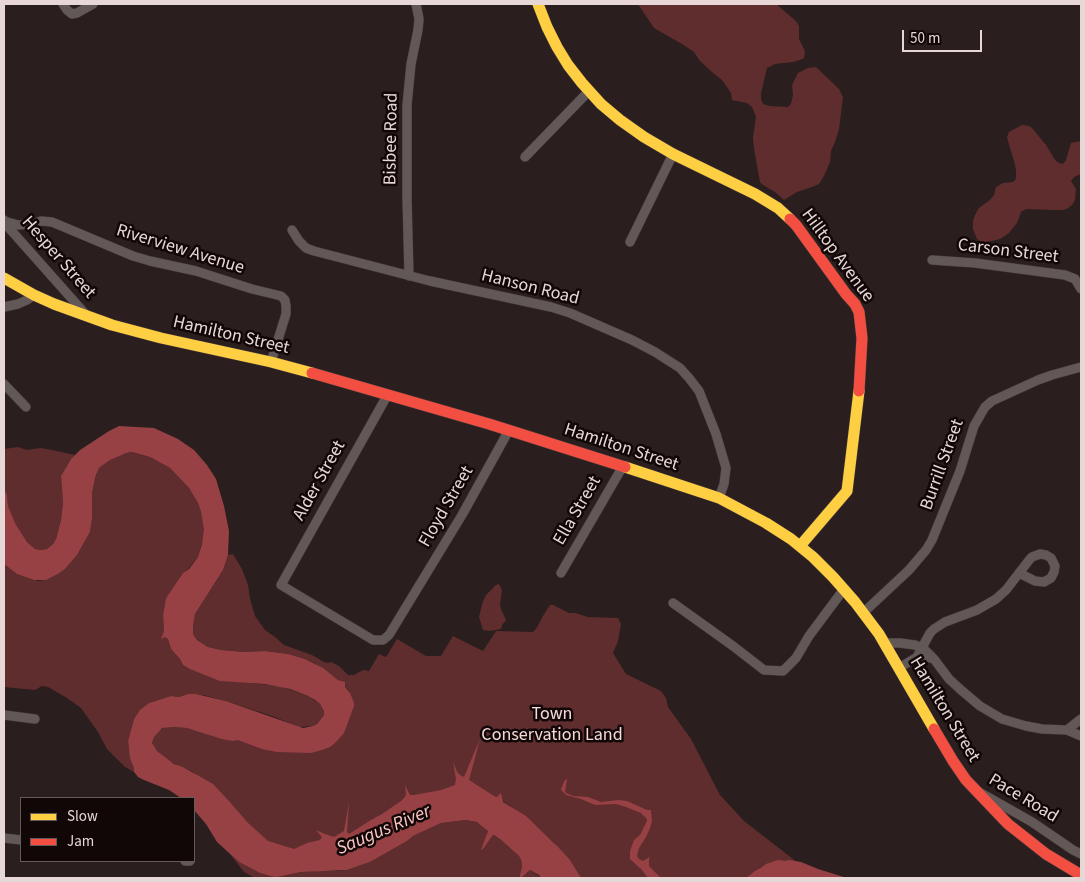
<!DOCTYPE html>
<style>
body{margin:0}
#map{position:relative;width:1085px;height:882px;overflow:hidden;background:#2a1e1e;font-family:"Source Sans 3",sans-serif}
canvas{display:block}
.frame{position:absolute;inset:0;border:5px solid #e8d7d7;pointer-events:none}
.legend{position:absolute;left:20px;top:797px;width:175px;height:65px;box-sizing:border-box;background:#110707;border:1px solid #675a5a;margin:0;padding:6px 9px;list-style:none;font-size:15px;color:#e8d7d7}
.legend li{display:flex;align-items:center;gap:10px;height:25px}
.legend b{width:25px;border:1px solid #675a5a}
.scale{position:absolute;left:902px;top:30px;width:80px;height:22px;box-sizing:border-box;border:2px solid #e8d7d7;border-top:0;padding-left:6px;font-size:15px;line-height:18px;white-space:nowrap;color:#e8d7d7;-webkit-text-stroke:4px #110707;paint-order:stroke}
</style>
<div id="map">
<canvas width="1085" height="882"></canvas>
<div class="frame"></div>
<ul class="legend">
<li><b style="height:6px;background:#ffcf43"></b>Slow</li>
<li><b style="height:6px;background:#f24e42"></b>Jam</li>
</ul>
<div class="scale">50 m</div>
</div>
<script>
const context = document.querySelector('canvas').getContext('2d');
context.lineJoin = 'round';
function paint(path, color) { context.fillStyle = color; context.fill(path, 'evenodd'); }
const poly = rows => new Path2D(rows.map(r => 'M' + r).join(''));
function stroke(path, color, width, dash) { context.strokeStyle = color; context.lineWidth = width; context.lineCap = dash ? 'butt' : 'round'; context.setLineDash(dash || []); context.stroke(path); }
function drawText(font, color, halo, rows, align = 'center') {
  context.font = font + ' "Source Sans 3",sans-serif'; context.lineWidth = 5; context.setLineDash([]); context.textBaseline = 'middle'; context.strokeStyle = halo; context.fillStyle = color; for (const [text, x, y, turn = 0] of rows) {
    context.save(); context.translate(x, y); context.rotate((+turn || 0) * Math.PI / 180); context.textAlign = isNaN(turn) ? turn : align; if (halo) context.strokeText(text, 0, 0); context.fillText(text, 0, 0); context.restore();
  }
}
paint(poly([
 [638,4,776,4,796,21,799,26,799,39,805,51,804,58,800,60,793,62,775,64,767,68,761,93,761,99,763,104,769,106,788,107,791,104,793,95,792,85,798,73,808,68,816,67,839,89,843,97,839,129,835,142,831,151,830,162,824,176,819,184,812,187,797,192,784,200,775,192,763,185,760,182,754,149,753,138,756,117,752,107,747,103,732,100,731,93,722,80,713,73,700,61,694,52,682,44,654,28],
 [1022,125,1029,126,1032,128,1046,145,1055,160,1059,163,1063,164,1066,160,1071,143,1081,141,1081,174,1074,177,1071,181,1076,189,1075,200,1072,205,1068,208,1064,210,1052,210,1026,209,1021,212,1017,223,1009,233,1000,239,983,243,977,239,973,229,973,221,975,215,979,208,990,200,994,195,996,187,1003,183,1013,182,1016,179,1016,171,1015,164,1010,148,1007,137,1009,132],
 [18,447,27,450,41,448,52,450,75,455,71,459,61,476,63,503,61,520,56,539,53,544,47,549,41,550,35,549,27,542,15,523,8,506,7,495,4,488,4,449],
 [132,452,150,457,170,468,189,488,198,503,204,521,204,536,198,557,188,569,183,573,166,598,163,615,164,631,163,635,168,639,171,649,180,659,183,665,232,681,279,686,308,696,320,704,324,711,324,715,317,724,313,726,299,727,272,716,226,701,203,695,188,694,179,697,171,696,149,703,138,713,134,719,128,741,129,750,134,768,134,772,125,767,107,749,98,732,81,708,67,698,48,687,42,686,35,690,4,687,4,564,17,574,38,581,46,580,58,574,65,569,77,555,90,532,92,519,92,493,97,472,99,468,110,460,122,454],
 [233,554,242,569,248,585,250,599,255,616,265,630,275,637,284,645,312,655,324,662,328,663,331,662,339,666,348,675,354,675,363,670,369,671,379,654,386,657,397,639,426,656,441,656,453,636,483,651,496,631,533,632,536,629,543,616,550,605,553,605,569,613,575,613,588,617,618,618,621,624,618,641,613,653,626,674,661,691,666,698,668,707,691,739,720,795,744,821,802,866,756,878,579,878,553,842,535,825,513,808,497,797,494,796,347,839,291,850,270,845,193,772,183,767,178,766,165,758,154,748,152,743,154,737,159,730,165,727,172,727,187,728,300,750,350,693,341,681,338,680,314,663,305,659,288,654,265,651,244,652,221,650,208,647,197,640,193,634,193,626,195,614,223,570,228,555],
 [499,584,502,590,500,605,501,609,506,620,502,625,501,629,490,631,483,630,479,617,483,601,486,595,496,585],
 [466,820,477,822,481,824,488,831,487,834,492,836,494,835,500,839,519,856,522,862,522,867,519,878,255,878,244,872,229,853,239,862,260,873,270,876,282,876,301,872,316,871,338,871,347,870,370,862,407,841,413,836,441,823],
 [530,870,539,876,541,878,521,878]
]), '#602d2e');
paint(poly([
 [119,426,154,428,178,439,194,450,207,465,216,479,224,506,229,531,228,555,223,570,195,614,193,626,193,634,197,640,208,647,221,650,244,652,265,651,288,654,305,659,323,668,338,680,345,682,345,687,350,693,354,703,354,706,344,733,335,743,330,747,322,750,311,753,277,752,262,749,238,740,233,741,222,739,187,728,172,727,162,728,154,737,152,743,157,751,174,764,183,767,213,784,228,800,248,823,268,841,294,849,307,843,320,840,322,837,316,830,325,834,334,837,344,831,349,802,347,832,349,834,371,820,382,814,401,801,405,797,406,794,405,785,410,795,414,795,441,790,455,785,456,779,453,762,457,772,460,775,464,777,480,739,469,780,494,796,497,797,501,793,503,802,526,816,559,848,570,860,581,878,541,878,539,875,530,870,521,878,519,878,522,867,522,862,519,856,500,839,494,835,492,836,483,849,481,850,488,831,477,822,466,820,441,823,413,836,407,841,370,862,347,870,301,872,277,877,270,876,260,873,239,862,217,842,206,824,194,810,194,798,181,798,169,790,144,780,138,777,134,772,134,768,130,758,128,741,134,719,140,710,149,703,171,696,179,697,188,694,196,694,226,701,303,728,313,726,317,724,324,715,324,711,320,704,315,700,308,696,290,689,265,684,220,681,190,669,183,665,180,659,171,649,168,639,165,637,161,639,164,631,163,615,166,598,183,573,189,569,198,557,202,544,204,529,201,512,198,503,189,488,170,468,150,457,132,452,126,453,110,460,99,468,96,475,92,493,92,519,90,532,77,555,65,569,58,574,46,580,34,580,17,574,4,564,4,488,7,495,8,506,11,513,15,523,27,542,35,549,41,550,47,549,53,544,56,539,61,520,63,503,61,476,71,459,80,450,109,431],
 [567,779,565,791,566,793,573,796,588,797,601,802,618,800,627,801,647,810,651,810,651,812,652,821,650,828,646,837,639,848,637,856,639,859,643,861,650,857,649,860,649,866,661,878,648,878,642,870,630,859,630,851,634,840,640,835,647,821,647,819,641,813,626,807,616,804,595,805,581,799,566,795,562,791,561,789,565,780],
 [778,860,785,861,789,860,801,862,818,869,847,878,746,878,755,871,761,868,766,864]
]), '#984145');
const street = poly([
 [63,4,67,10,72,14,77,13,93,4],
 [525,157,589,91],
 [4,220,9,228,88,317],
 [4,221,18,225,31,224,41,221,52,222,133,256,150,261,196,271,252,289,281,296,285,300,286,306,286,314,271,362],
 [292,230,299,241,306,248,314,251,430,281,551,307,570,313,632,340,655,352,680,368,689,378,699,391,716,434,726,468,724,484,719,498],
 [630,242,673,154],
 [932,260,975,263,1065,275,1075,279,1081,289],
 [409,276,407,198,407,105,411,64,418,30,419,19,416,4],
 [4,307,18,304,27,300,34,295],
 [4,384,26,407],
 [388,394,281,585,373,640,383,640,389,635,462,515,509,430],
 [561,573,623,466],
 [673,603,733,646,764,670,783,671,796,658,809,636,844,589],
 [863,613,909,570,926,550,932,540,960,471,974,426,985,407,992,401,1003,396,1038,380,1052,375,1081,367],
 [885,643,900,643,915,645,923,648,934,659,926,657,917,657,899,668],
 [917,657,930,633,934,629,945,622,977,610,996,599,1006,590,1030,559,1032,557,1040,554,1046,555,1051,558,1055,566,1054,572,1051,578,1044,582,1035,581,1019,573],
 [934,659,949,679,961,690,980,706,1002,719,1026,726,1042,729,1067,730,1081,736],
 [4,715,35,719],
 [1067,730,1081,719],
 [979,792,1032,822,1073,850,1081,854],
 [4,838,21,840],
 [185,861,190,861]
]);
const slow = poly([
 [538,4,547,27,557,47,568,65,582,83,601,104,620,120,644,137,673,154,755,194,778,208,790,219],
 [4,278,34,295,54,304,112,325,161,338,271,362,312,373],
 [625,467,719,498,766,523,791,539,813,557,833,577,855,602,879,634,934,729],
 [800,546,847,491,859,391]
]);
const jam = poly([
 [790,219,796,225,846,294,855,304,859,312,862,338,859,391],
 [312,373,489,424,625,467],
 [934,729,953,761,966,780,1008,824,1046,854,1081,875]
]);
stroke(street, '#453a3a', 10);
stroke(slow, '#453a3a', 12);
stroke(jam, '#453a3a', 12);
stroke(street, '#625858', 9);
stroke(slow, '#ffcf43', 11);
stroke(jam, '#f24e42', 11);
drawText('18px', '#e8d7d7', '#110707', [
 ["Bisbee Road",392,139,-89],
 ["Riverview Avenue",180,250,17],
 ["Carson Street",1008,252,7],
 ["Hilltop Avenue",837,256,54],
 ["Hesper Street",58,258,49],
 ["Hanson Road",530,288,14],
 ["Hamilton Street",231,336,13],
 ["Hamilton Street",621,448,18],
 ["Burrill Street",943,465,-70],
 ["Alder Street",320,481,-61],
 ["Floyd Street",447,507,-60],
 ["Ella Street",578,511,-60],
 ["Hamilton Street",944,710,59],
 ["Pace Road",1023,799,31]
]);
drawText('18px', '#f6dad9', '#110707', [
 ["Town",552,715],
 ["Conservation Land",552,736]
]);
drawText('italic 19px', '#fcc6c5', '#110707', [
 ["Saugus River",384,831,-23]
]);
</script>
